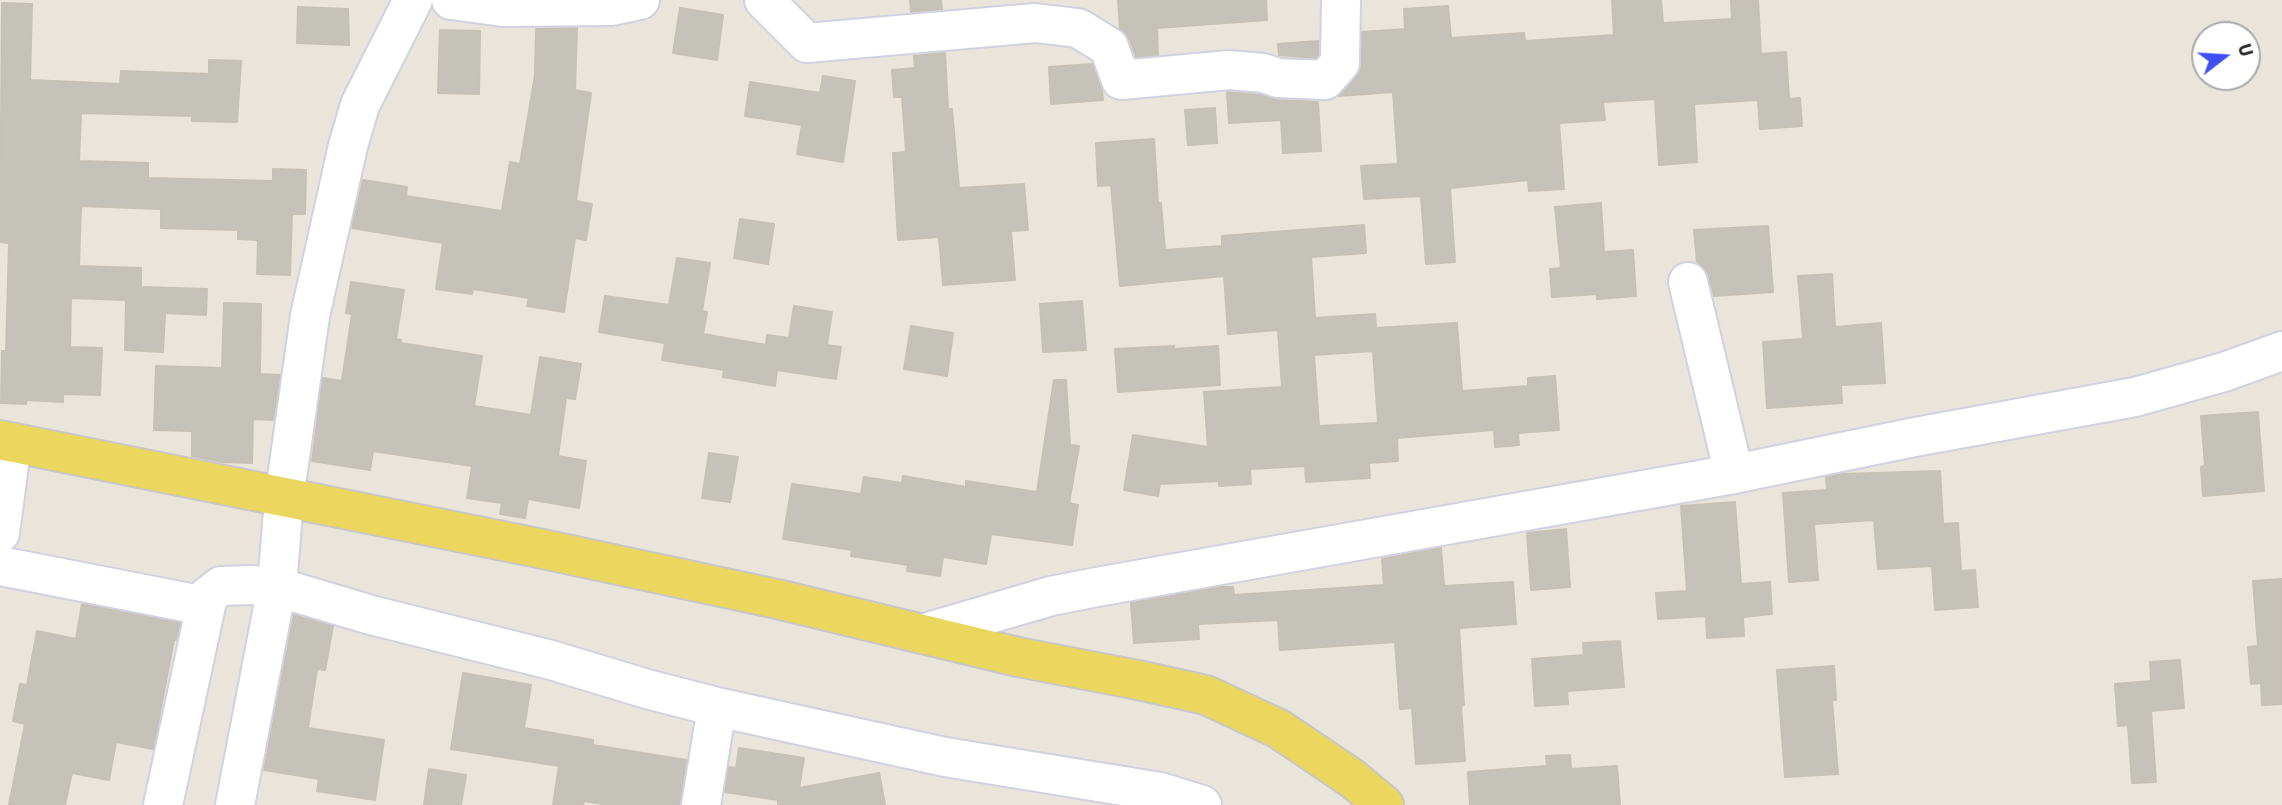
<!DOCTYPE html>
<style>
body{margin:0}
#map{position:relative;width:2282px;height:805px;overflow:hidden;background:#eae5da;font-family:"Source Sans 3",sans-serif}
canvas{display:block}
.north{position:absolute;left:2191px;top:21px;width:70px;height:70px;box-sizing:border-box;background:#fff;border:2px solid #a9a9a9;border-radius:50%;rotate:73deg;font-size:19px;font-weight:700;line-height:28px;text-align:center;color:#282828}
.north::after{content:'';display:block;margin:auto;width:24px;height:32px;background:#3e50f4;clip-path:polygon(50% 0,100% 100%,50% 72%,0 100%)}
</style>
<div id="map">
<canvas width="2282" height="805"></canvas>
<div class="north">U</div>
</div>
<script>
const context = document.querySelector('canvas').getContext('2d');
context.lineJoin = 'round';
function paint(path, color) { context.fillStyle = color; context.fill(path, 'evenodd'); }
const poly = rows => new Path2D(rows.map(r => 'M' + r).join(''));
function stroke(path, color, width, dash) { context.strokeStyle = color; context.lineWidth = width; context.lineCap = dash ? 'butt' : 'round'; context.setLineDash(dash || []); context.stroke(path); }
const building = poly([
 [910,0,941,0,942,9,911,12,910,0],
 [1118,0,1266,0,1267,20,1157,28,1158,55,1136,57,1130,40,1120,28,1118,0],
 [1612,0,1661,0,1663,23,1732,19,1731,0,1758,0,1761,54,1786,52,1789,99,1800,98,1802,126,1760,129,1758,100,1694,104,1697,162,1659,165,1655,99,1603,102,1605,120,1559,123,1564,189,1529,191,1528,180,1450,188,1455,262,1426,264,1421,196,1364,199,1361,166,1398,164,1393,92,1339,96,1356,77,1362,64,1362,32,1405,29,1404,9,1448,6,1451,38,1524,33,1525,41,1614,35,1612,0],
 [2,3,32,4,30,80,120,84,121,71,209,74,209,60,241,61,237,122,192,121,192,116,81,113,79,161,148,163,148,178,273,181,273,169,306,170,305,214,292,214,290,275,257,274,258,240,238,239,238,230,161,228,161,209,81,206,79,266,141,268,141,287,207,289,206,315,165,313,163,352,125,350,126,300,71,298,70,347,102,348,100,395,63,394,63,402,26,400,26,404,1,403,2,351,6,351,9,243,0,242,2,3],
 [298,7,348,9,349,45,297,43,298,7],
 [680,8,723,15,717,60,673,53,680,8],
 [577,28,575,90,591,93,576,201,592,204,586,240,575,238,564,312,527,306,529,298,473,289,472,294,436,289,443,243,352,228,363,180,407,187,406,196,502,211,510,162,520,164,535,75,536,29,577,28],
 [440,30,480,31,479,94,438,93,440,30],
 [1318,41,1318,55,1316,58,1279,55,1278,44,1318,41],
 [945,53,948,109,952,109,959,188,1024,184,1028,230,1011,231,1015,280,943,285,939,237,898,240,893,153,906,152,902,97,894,97,892,70,915,68,914,56,945,53],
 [1092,64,1102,90,1103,100,1051,104,1049,67,1092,64],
 [823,76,855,81,843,162,797,154,802,125,745,116,750,82,820,93,823,76],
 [1227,92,1259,95,1277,100,1318,102,1321,151,1283,153,1281,120,1229,123,1227,92],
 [1215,108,1217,143,1188,145,1185,110,1215,108],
 [1154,139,1158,203,1161,203,1165,250,1222,246,1222,236,1364,225,1366,253,1311,257,1315,318,1375,314,1376,328,1457,323,1462,391,1528,386,1528,378,1555,376,1559,430,1518,433,1519,445,1495,447,1494,430,1397,438,1398,461,1369,463,1370,478,1306,482,1305,466,1250,469,1251,484,1219,486,1219,481,1160,484,1158,496,1124,490,1133,435,1208,447,1204,392,1282,387,1278,330,1228,334,1224,276,1120,286,1111,185,1098,186,1096,143,1154,139],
 [1373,351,1378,423,1319,426,1314,355,1373,351],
 [1601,203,1604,252,1633,250,1636,296,1597,299,1597,294,1552,297,1550,269,1561,268,1555,207,1601,203],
 [740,219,774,224,768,264,734,258,740,219],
 [1768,226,1773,292,1714,296,1709,276,1704,268,1697,262,1694,230,1768,226],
 [677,258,710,263,702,311,707,312,703,334,766,345,767,335,789,338,794,306,832,312,827,345,841,347,836,379,777,370,775,386,723,377,724,370,662,360,665,343,599,332,605,296,669,305,677,258],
 [1832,274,1835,327,1881,323,1885,383,1841,385,1842,403,1767,408,1763,342,1803,339,1798,276,1832,274],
 [351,282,404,290,396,339,401,340,401,343,482,356,474,406,531,415,540,357,581,364,575,399,566,398,558,456,586,461,579,508,528,499,525,518,500,514,502,503,467,498,472,466,373,451,370,470,312,461,323,378,342,381,352,314,346,313,351,282],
 [1082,301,1086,350,1043,352,1040,304,1082,301],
 [224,303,261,304,260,374,280,375,273,420,253,419,252,463,222,462,192,456,192,431,154,430,156,366,222,368,224,303],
 [911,326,953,333,947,376,904,369,911,326],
 [1174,346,1174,349,1218,346,1220,385,1118,392,1115,349,1174,346],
 [1054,380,1066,380,1070,445,1079,446,1069,503,1078,505,1072,545,991,534,986,564,943,557,940,576,907,571,908,565,851,556,852,550,783,539,792,484,861,494,864,477,902,483,903,476,966,487,966,481,1037,492,1054,380],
 [2258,412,2264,491,2203,496,2201,467,2205,466,2201,416,2258,412],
 [709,453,738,457,730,502,702,498,709,453],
 [1940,471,1943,524,1958,523,1961,571,1975,570,1978,607,1935,610,1932,566,1878,569,1874,520,1814,524,1818,580,1789,582,1783,493,1827,490,1826,477,1841,474,1940,471],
 [1735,502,1741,584,1770,582,1772,614,1743,617,1744,636,1707,638,1706,616,1658,619,1656,593,1687,591,1681,506,1735,502],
 [1566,529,1570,587,1531,590,1527,533,1566,529],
 [1441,548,1444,586,1513,582,1516,624,1459,628,1464,705,1461,706,1465,761,1416,764,1412,708,1400,709,1395,642,1280,650,1278,620,1198,624,1199,639,1134,643,1131,603,1221,587,1233,587,1234,595,1384,585,1382,559,1441,548],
 [2282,579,2282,704,2262,705,2261,683,2251,684,2248,647,2258,646,2253,581,2282,579],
 [82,604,180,623,176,640,174,640,153,749,116,742,109,780,72,773,65,805,9,805,25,724,13,721,20,684,27,685,37,631,76,639,82,604],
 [294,615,333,626,325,670,317,669,308,728,384,740,375,800,317,791,319,779,264,770,294,615],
 [1620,641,1624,687,1567,691,1568,704,1535,706,1532,659,1584,655,1583,643,1620,641],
 [2180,660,2184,708,2151,711,2156,782,2132,783,2128,725,2118,726,2115,684,2151,681,2150,662,2180,660],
 [1834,666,1836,700,1832,700,1838,774,1785,777,1777,670,1834,666],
 [463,673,531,685,524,728,593,740,593,745,686,760,680,805,608,805,584,801,583,805,553,805,559,766,451,749,463,673],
 [739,748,804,758,799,788,879,773,885,805,778,805,778,800,725,792,729,767,736,768,739,748],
 [1570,755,1571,769,1617,766,1620,805,1470,805,1468,772,1547,766,1546,756,1570,755],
 [429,769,466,775,461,805,424,805,429,769]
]);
paint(building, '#c5c3b9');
stroke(building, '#c6c1b4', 2);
const minor = poly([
 [451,0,503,7,612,6,640,0],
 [764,0,807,43,1035,23,1078,28,1109,47,1121,80,1229,70,1263,73,1278,78,1325,80,1340,63,1341,0],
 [1688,282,1734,474],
 [0,533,12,443],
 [0,566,205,606],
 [925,633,1051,596,1097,587,1734,474,1915,437,2135,397,2224,372,2282,351],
 [163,805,208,596,221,586,250,585,277,587,284,499,310,316,348,146,360,105,413,0],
 [235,805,277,587,371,615,551,660,647,689,717,707,945,757,1160,792,1202,805],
 [701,805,717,707]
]);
const major = poly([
 [0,440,538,548,777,599,1018,657,1138,680,1206,695,1279,729,1353,779,1384,805]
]);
stroke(minor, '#d0d1e1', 42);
stroke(major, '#c7c7c7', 42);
stroke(minor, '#fff', 38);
stroke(major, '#ecd75e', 38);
</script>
